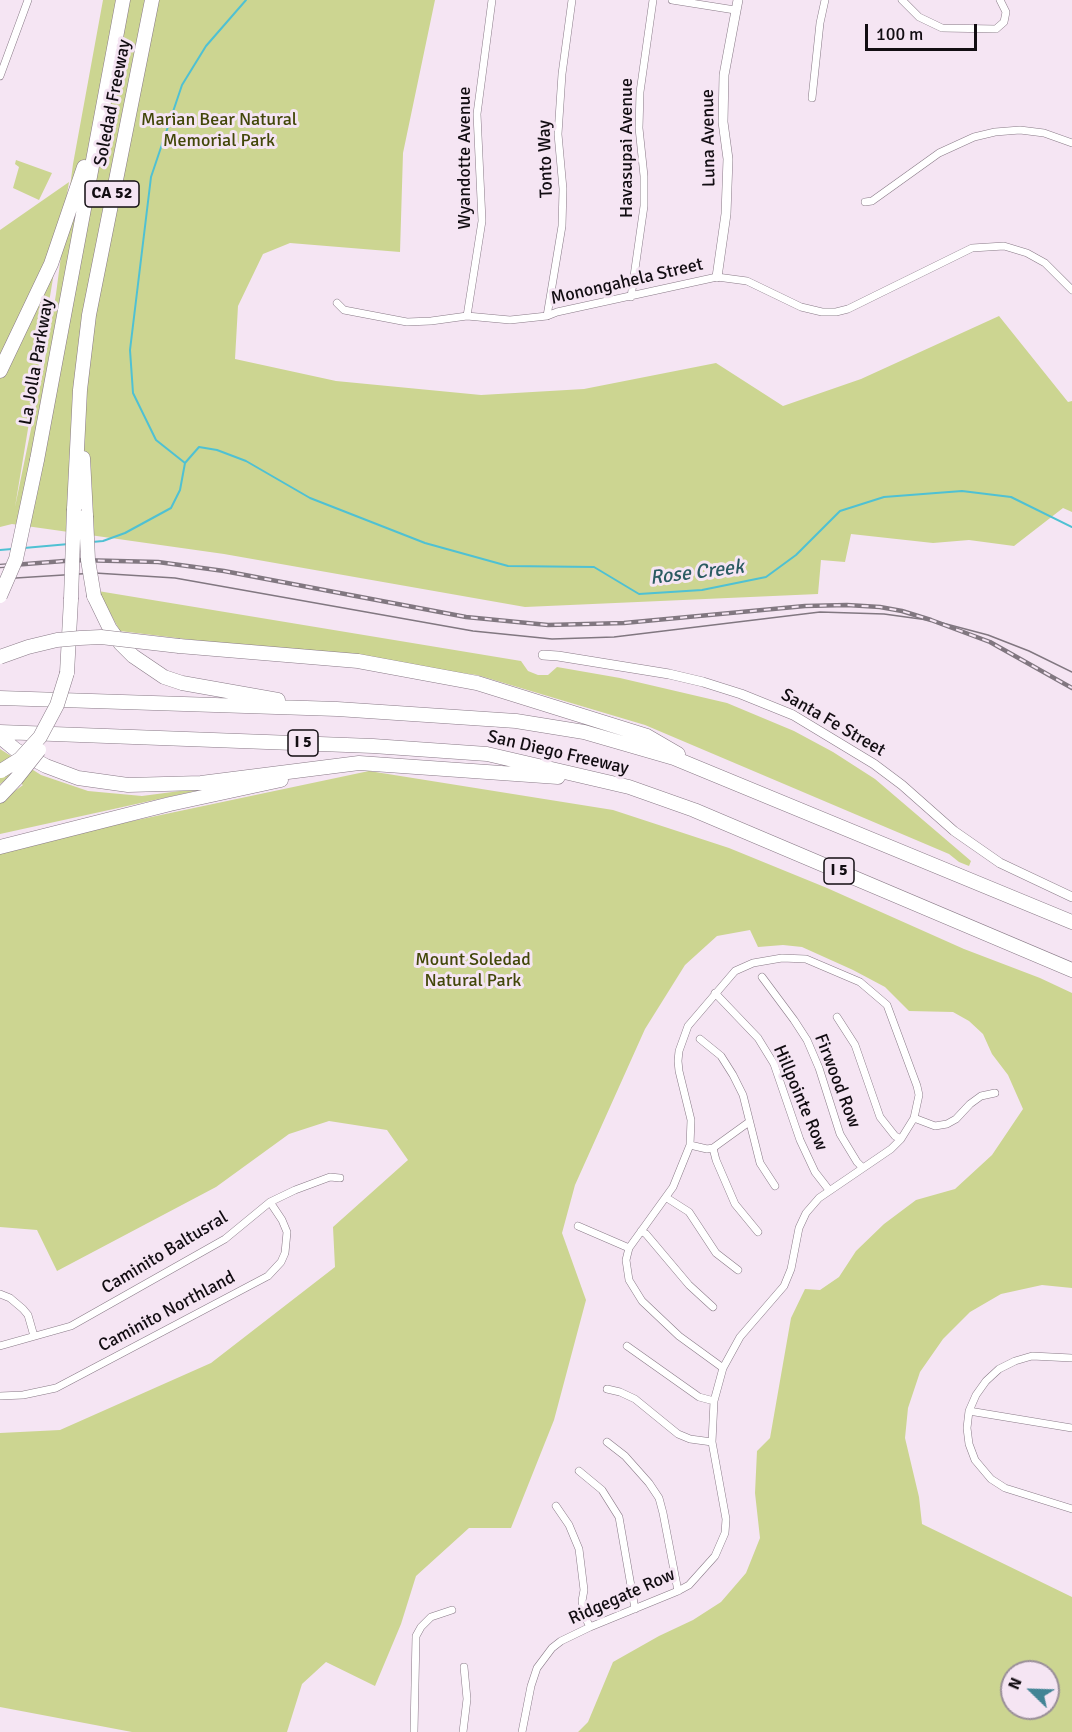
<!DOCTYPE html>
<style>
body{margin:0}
#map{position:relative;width:1072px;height:1732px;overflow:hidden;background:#f5e5f3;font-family:Signika,sans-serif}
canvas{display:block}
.north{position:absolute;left:1000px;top:1660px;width:60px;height:60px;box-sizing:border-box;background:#f5e5f3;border:2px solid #9a8f99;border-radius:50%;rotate:293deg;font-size:16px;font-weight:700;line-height:24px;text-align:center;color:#120d12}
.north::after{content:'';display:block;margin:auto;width:21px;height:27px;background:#428495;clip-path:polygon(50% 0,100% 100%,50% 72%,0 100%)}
.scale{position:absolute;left:865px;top:24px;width:112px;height:27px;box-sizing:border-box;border:3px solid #120d12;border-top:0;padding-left:8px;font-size:18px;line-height:21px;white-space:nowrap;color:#120d12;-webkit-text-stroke:4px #f5e5f3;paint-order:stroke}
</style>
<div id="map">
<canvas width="1072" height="1732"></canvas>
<div class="north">N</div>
<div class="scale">100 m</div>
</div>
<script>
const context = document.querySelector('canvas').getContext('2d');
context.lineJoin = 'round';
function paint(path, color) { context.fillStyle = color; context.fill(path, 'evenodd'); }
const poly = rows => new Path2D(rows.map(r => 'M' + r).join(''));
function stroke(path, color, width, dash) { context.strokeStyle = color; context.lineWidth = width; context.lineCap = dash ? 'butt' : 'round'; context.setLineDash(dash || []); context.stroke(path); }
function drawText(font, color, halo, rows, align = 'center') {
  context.font = font + ' Signika,sans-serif'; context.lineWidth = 6; context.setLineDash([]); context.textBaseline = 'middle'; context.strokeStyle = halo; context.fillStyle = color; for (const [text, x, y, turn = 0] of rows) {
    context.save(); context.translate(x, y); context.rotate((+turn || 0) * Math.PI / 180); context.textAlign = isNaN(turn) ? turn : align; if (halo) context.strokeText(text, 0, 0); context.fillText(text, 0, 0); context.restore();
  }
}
paint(poly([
 [103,0,435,0,403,153,400,252,290,243,263,254,238,306,235,359,336,381,481,395,584,389,716,363,783,406,861,379,999,316,1068,402,1072,401,1072,512,1063,508,1014,546,969,540,933,543,851,534,845,562,821,560,818,594,525,607,224,554,12,524,0,527,0,230,69,182,15,507,43,371,56,294,73,164],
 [16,160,52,173,39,200,13,188,19,167,15,164],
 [98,591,521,661,528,671,538,675,548,675,557,667,620,678,727,703,794,731,833,752,875,779,971,861,969,866,959,862,949,854,645,725,477,675,120,631],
 [0,749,41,775,88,791,142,796,218,786,0,834,0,802,23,785,10,777,0,784],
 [369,771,613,810,729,848,827,888,964,949,1040,978,1072,993,1072,1288,1042,1285,1001,1294,970,1312,943,1339,920,1372,908,1408,905,1438,919,1497,922,1524,1072,1597,1072,1732,578,1732,588,1722,613,1662,659,1636,693,1620,721,1602,746,1573,760,1538,755,1493,757,1451,770,1438,791,1318,805,1289,820,1290,839,1277,856,1251,884,1224,916,1200,955,1189,992,1155,1023,1109,1008,1075,992,1054,983,1034,969,1021,953,1012,909,1011,885,987,853,970,802,947,783,945,758,947,750,930,717,936,685,965,645,1029,575,1185,562,1233,586,1300,554,1420,511,1528,469,1528,416,1576,401,1624,375,1686,326,1662,302,1684,287,1732,132,1732,0,1707,0,1433,60,1430,211,1363,335,1267,333,1227,408,1160,387,1130,329,1121,289,1134,216,1187,57,1271,37,1230,0,1227,0,849],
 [1012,1672,1048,1672,1048,1708,1012,1708]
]), '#ccd591');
stroke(poly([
 [185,463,156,440,133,393,130,350,151,177,182,85,206,46,246,0],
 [92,542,103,541,125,533,171,508,180,490,185,463,199,447,217,450,246,461,310,498,425,543,508,566,594,567,639,594,702,590,766,577,796,555,840,511,884,497,962,491,1011,497,1072,527],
 [24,548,69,544],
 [0,550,12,549]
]), '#4fc1d3', 2);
const minor = poly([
 [672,0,735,10],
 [902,0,919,17,942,28,996,29,1004,22,1006,12,1000,0],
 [0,76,28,0],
 [812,98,820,23,825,0],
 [865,202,872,201,939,153,974,137,995,132,1020,130,1044,133,1072,143],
 [631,297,644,206,644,176,639,128,640,92,653,0],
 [337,303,344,310,407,322,431,321,467,316,510,320,547,316,557,312,717,277,747,281,801,307,822,312,836,312,848,309,972,248,1004,246,1027,253,1045,263,1072,290],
 [467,316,482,221,477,114,492,0],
 [547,316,562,226,563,189,558,134,562,74,572,0],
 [762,977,794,1020,807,1040,819,1068,840,1134,857,1162,863,1168],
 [715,993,758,1038,774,1064,800,1140,815,1172,829,1190],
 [837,1017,855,1045,880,1117,895,1136,901,1139],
 [700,1039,721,1056,733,1075,743,1095,760,1163,775,1186],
 [914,1118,935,1126,947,1124,956,1119,970,1104,981,1096,995,1093],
 [690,1145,707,1149,713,1148,749,1122],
 [713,1148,716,1160,735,1204,758,1232],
 [667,1198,689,1212,716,1253,738,1270],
 [578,1226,629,1248],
 [641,1231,646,1234,689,1285,713,1307],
 [0,1294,10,1298,23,1309,28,1315,34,1336],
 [0,1346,71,1326,225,1239,270,1202,295,1190,330,1177,340,1178],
 [627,1346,699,1397,714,1401],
 [1072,1358,1032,1356,1015,1361,999,1369,986,1381,976,1395,969,1411,967,1428,969,1444,975,1460,991,1479,1005,1488,1072,1509],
 [607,1389,620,1392,635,1399,678,1434,690,1439,712,1442],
 [0,1396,23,1395,56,1388,268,1276,281,1262,285,1253,287,1232,282,1220,270,1202],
 [969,1411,1072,1428],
 [607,1442,625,1456,649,1483,659,1498,663,1513,678,1591],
 [579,1471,602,1490,619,1517,635,1609],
 [556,1506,569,1525,579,1549,584,1590,582,1601,584,1615,590,1627],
 [414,1732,416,1636,421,1627,431,1617,452,1610],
 [463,1732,467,1699,464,1667],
 [522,1732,531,1686,537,1668,552,1648,561,1641,590,1627,678,1591,689,1585,715,1556,725,1533,726,1519,712,1442,714,1401,723,1368,740,1337,784,1286,791,1269,799,1228,806,1213,819,1198,891,1149,901,1139,914,1118,919,1095,917,1086,887,1005,860,982,806,959,782,958,753,963,735,971,688,1026,679,1051,678,1061,679,1071,691,1120,690,1145,673,1187,629,1248,626,1260,629,1280,642,1301,679,1336,723,1368]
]);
const tertiary = poly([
 [717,277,726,214,728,159,723,122,724,75,738,0],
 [543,655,558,656,669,674,703,682,741,694,793,715,874,764,902,785,954,831,1000,863,1072,897]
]);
const motorway = poly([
 [0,371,51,264,84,167],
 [83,458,86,516],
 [37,460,123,0],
 [74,509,80,390,89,315,152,0],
 [94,596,110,629,121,644,133,656,164,677,182,683,278,700],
 [179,646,358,661,477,683,647,736,678,754],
 [67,673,71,599],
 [0,698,337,709,516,721,584,732,674,758,1072,922],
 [0,732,373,746,487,754,629,787,694,810,1072,970],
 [0,737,16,750,46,766,78,778,128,785,201,783,359,763,558,777],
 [0,796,16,779],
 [0,847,170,804,281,780]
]);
stroke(minor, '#897a87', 8);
stroke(tertiary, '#897a87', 10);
stroke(motorway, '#897a87', 15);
stroke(minor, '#fff', 7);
stroke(tertiary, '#fff', 9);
stroke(motorway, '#fff', 14);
stroke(poly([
 [0,579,95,573,175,578,473,631,552,639,614,637,820,612,884,614,935,621,988,635,1029,651,1072,672]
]), '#817780', 1.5);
const rail = poly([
 [0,566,77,560,158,562,224,571,466,617,548,625,624,623,805,606,847,605,880,607,902,611,931,620,990,642,1072,688]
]);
stroke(rail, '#817780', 4.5);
stroke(rail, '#f5e5f3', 2, [7]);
const motorwayBridge = poly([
 [86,516,88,560,94,596],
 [0,596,16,559,37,460],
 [71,599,74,509],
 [0,657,28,647,57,640,80,638,101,637,179,646],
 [1,771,20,759,40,737,57,705,67,673],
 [16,779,39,750]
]);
stroke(motorwayBridge, '#897a87', 15, []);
stroke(motorwayBridge, '#fff', 14);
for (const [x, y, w] of [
 [112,194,54],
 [303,743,30],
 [839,871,30]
]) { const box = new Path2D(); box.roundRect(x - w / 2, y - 13, w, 26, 4.5); context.fillStyle = '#f5e5f3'; context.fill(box); stroke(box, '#120d12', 1.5); }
drawText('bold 16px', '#120d12', null, [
 ["CA 52",112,194],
 ["I 5",303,743],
 ["I 5",839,871]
]);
drawText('18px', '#120d12', '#f5e5f3', [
 ["Soledad Freeway",113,103,-79],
 ["Luna Avenue",709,138,-91],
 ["Havasupai Avenue",627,148,-90],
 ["Wyandotte Avenue",465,158,-90],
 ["Tonto Way",546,159,-92],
 ["Monongahela Street",627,282,-13],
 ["La Jolla Parkway",37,362,-80],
 ["Santa Fe Street",833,723,30],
 ["San Diego Freeway",558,753,13],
 ["Firwood Row",837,1081,69],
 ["Hillpointe Row",800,1098,67],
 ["Caminito Baltusral",165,1253,-31],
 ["Caminito Northland",167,1312,-28],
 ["Ridgegate Row",622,1597,-24]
]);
drawText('18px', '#424709', '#f5e5f3', [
 ["Marian Bear Natural",219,120],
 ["Memorial Park",219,141],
 ["Mount Soledad",473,960],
 ["Natural Park",473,981]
]);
drawText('italic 20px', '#2a5b62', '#f5e5f3', [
 ["Rose Creek",697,573,-7]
]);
</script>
